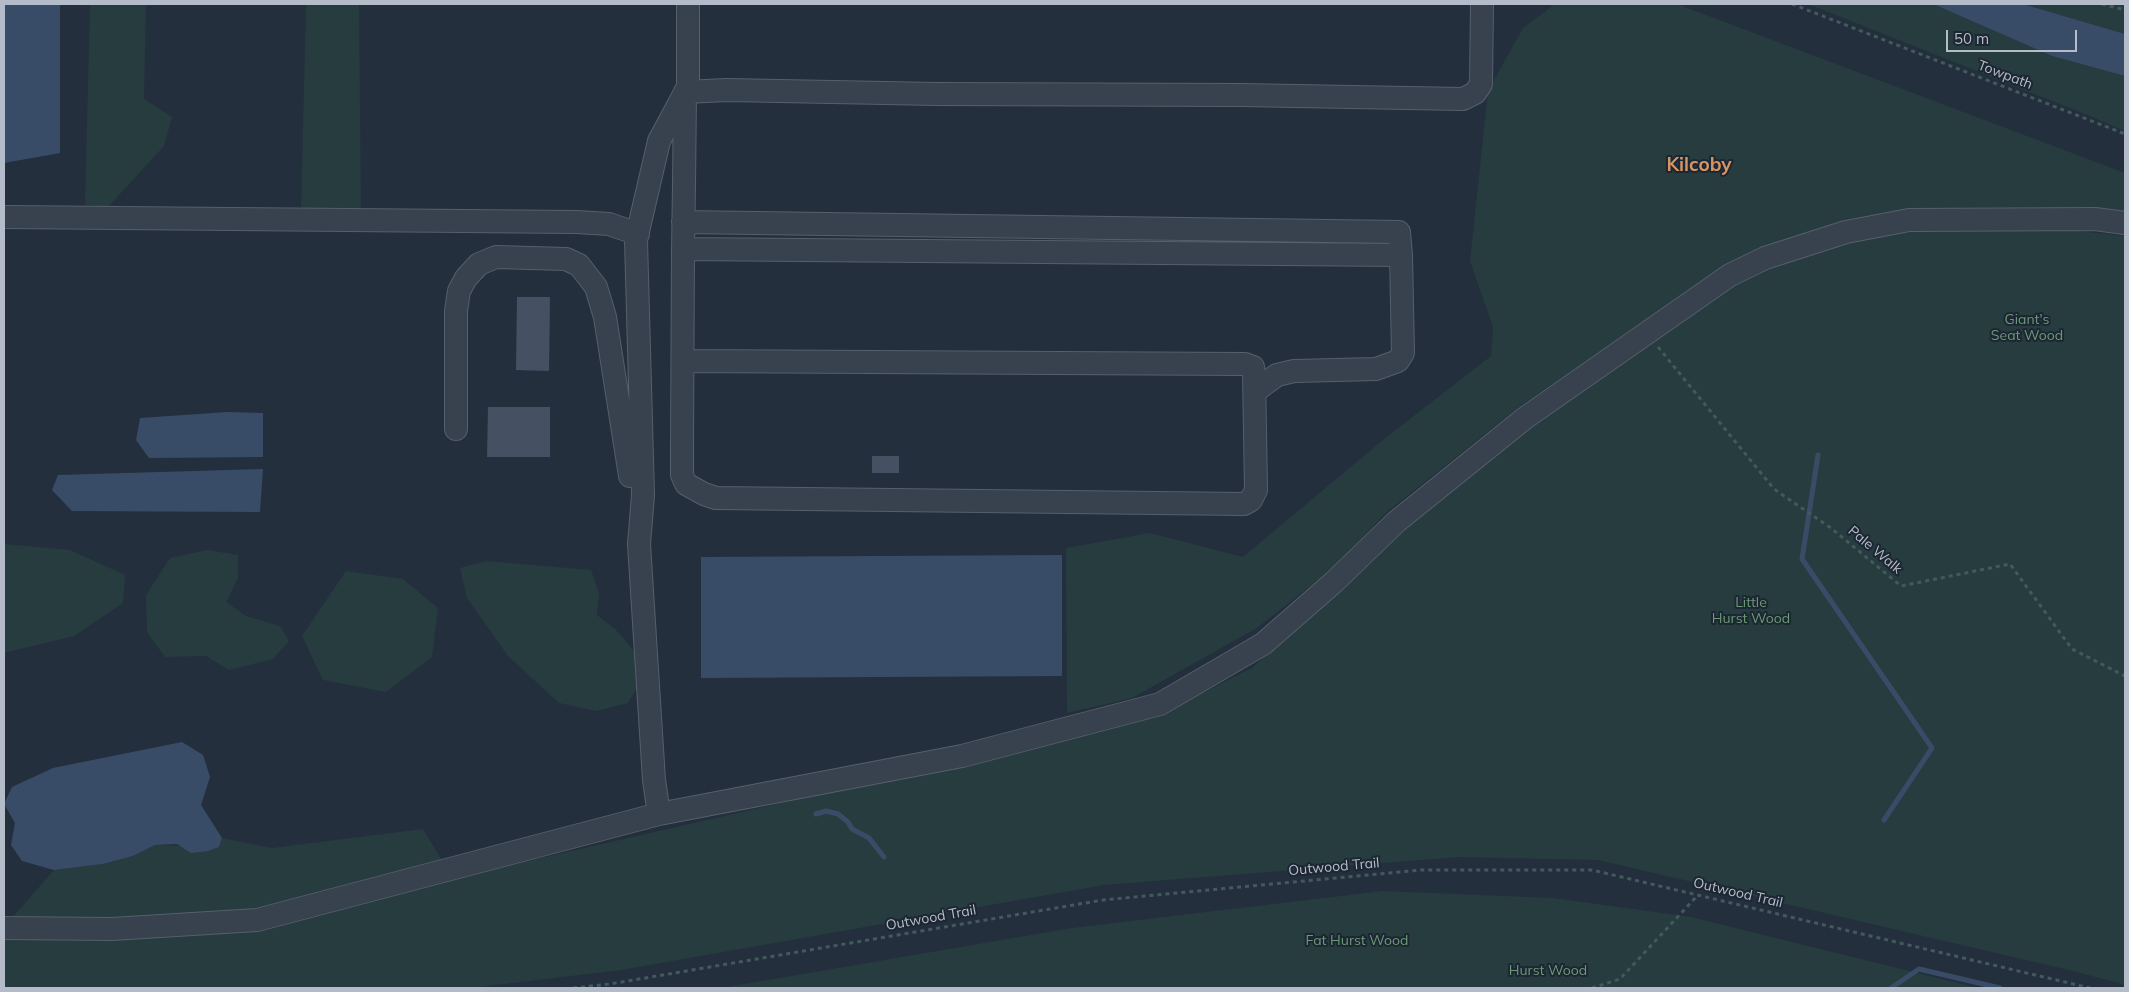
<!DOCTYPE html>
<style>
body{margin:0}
#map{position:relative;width:2129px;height:992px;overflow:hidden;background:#242f3e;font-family:Mulish,sans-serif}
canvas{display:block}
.frame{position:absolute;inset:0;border:5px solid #b4bcc9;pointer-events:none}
.scale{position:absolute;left:1946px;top:30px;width:131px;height:22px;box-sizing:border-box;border:2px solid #b4bcc9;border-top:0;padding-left:6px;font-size:15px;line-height:18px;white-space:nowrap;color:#b4bcc9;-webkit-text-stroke:4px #1d2633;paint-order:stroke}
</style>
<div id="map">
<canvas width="2129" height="992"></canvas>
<div class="frame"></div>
<div class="scale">50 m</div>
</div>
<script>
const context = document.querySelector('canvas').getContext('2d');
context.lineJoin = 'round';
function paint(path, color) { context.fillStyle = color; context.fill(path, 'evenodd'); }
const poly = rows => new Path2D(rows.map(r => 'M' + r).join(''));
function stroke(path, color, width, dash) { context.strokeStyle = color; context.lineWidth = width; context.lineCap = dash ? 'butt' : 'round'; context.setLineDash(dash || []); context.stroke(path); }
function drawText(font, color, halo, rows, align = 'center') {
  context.font = font + ' Mulish,sans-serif'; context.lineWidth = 4; context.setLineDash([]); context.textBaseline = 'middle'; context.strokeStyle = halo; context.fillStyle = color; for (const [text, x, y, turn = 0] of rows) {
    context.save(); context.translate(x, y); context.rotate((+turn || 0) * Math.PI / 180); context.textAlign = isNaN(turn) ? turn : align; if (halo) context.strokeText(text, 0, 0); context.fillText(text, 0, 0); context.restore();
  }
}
paint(poly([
 [90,4,146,4,144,99,172,117,164,146,108,207,85,205],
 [306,4,359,4,361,211,301,211],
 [1555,4,1677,4,2125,173,2125,213,1910,211,1723,268,1520,406,1387,512,1332,569,1257,628,1132,698,1067,713,1066,548,1150,533,1243,557,1384,439,1491,356,1493,327,1470,261,1488,91,1523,28],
 [1808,4,1933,4,2052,56,2125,76,2125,131,2085,114],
 [2023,4,2125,4,2125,34],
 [1908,227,2079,231,2125,236,2125,986,2118,983,2073,971,1598,860,1459,857,1104,885,621,970,471,988,4,988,4,933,109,934,449,879,1153,718,1252,668,1383,545,1492,453,1732,282,1768,266],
 [4,544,70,550,125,575,123,603,74,636,4,653],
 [207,550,238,555,238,578,226,602,246,616,280,626,289,641,273,659,229,670,206,656,165,657,147,632,146,595,170,558],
 [486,561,591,570,599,593,597,615,616,630,634,651,639,685,628,703,596,711,559,703,508,656,467,598,460,568],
 [346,571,403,579,438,608,432,657,386,692,323,680,302,636],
 [423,829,443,862,250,910,113,919,11,919,54,870,103,864,133,856,155,845,219,847,222,838,272,848],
 [1383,891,1553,898,1691,917,1978,988,721,988,1072,928]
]), '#263c3f');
paint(poly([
 [4,4,60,4,60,153,4,163],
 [1933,4,2023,4,2125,34,2125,76,2052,56],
 [228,412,263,413,263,457,149,458,136,440,140,418],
 [263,469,260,512,72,511,52,490,58,475],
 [1062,555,1062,676,701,678,701,557],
 [182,742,203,755,210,777,201,805,222,838,219,847,208,851,191,853,177,844,155,845,133,856,103,864,54,870,22,861,11,845,15,823,4,804,12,787,53,768]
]), '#394c67');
stroke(poly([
 [1818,455,1802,559,1932,748,1884,820],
 [816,814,826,811,838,814,848,822,852,829,869,838,884,857],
 [1891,988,1919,969,2000,988]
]), '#394c67', 5);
paint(poly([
 [517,297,550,297,549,371,516,370],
 [488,407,550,407,550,457,487,457],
 [872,456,899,456,899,473,872,473]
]), '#455162');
const minor = poly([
 [4,217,577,222,609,224,638,234],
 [683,222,1399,232,1401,255],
 [683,249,1401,255,1403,353,1398,361,1376,369,1294,371,1277,375,1255,391],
 [683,361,1245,364,1253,367,1254,373,1256,490,1251,500,1244,504,716,498,704,494,686,484,682,475,682,449,683,249,684,185,685,92,727,90,937,94,1241,95,1463,99,1475,93,1481,84,1482,4],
 [456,429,456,311,459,291,466,278,479,264,496,257,566,259,579,265,596,287,605,317,630,476],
 [659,814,654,780,639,544,643,495,636,240,659,141,688,87,688,4],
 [4,928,112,929,257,920,659,814,962,756,1160,704,1263,644,1334,582,1396,522,1525,418,1730,275,1765,258,1846,232,1909,220,2095,219,2125,223]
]);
stroke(minor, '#565f6c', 24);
stroke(poly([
 [1792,4,2125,134],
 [2102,4,2125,10],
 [1658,347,1774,489,1831,528,1901,586,2010,564,2072,649,2125,676],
 [573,988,610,984,1103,900,1421,870,1592,870,2090,988],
 [1592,988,1620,979,1698,895]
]), '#44595c', 3, [4, 4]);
stroke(minor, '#38414e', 22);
drawText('14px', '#b4bcc9', '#1d2633', [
 ["Towpath",2005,75,21],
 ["Pale Walk",1875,550,40],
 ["Outwood Trail",1334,867,-5],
 ["Outwood Trail",1738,893,13],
 ["Outwood Trail",931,918,-10]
]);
drawText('14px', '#6b9a76', '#1d2633', [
 ["Giant's",2027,320],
 ["Seat Wood",2027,336],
 ["Little",1751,603],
 ["Hurst Wood",1751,619],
 ["Fat Hurst Wood",1357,941],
 ["Hurst Wood",1548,971]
]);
drawText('bold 19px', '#d59563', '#1d2633', [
 ["Kilcoby",1699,165]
]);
</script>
